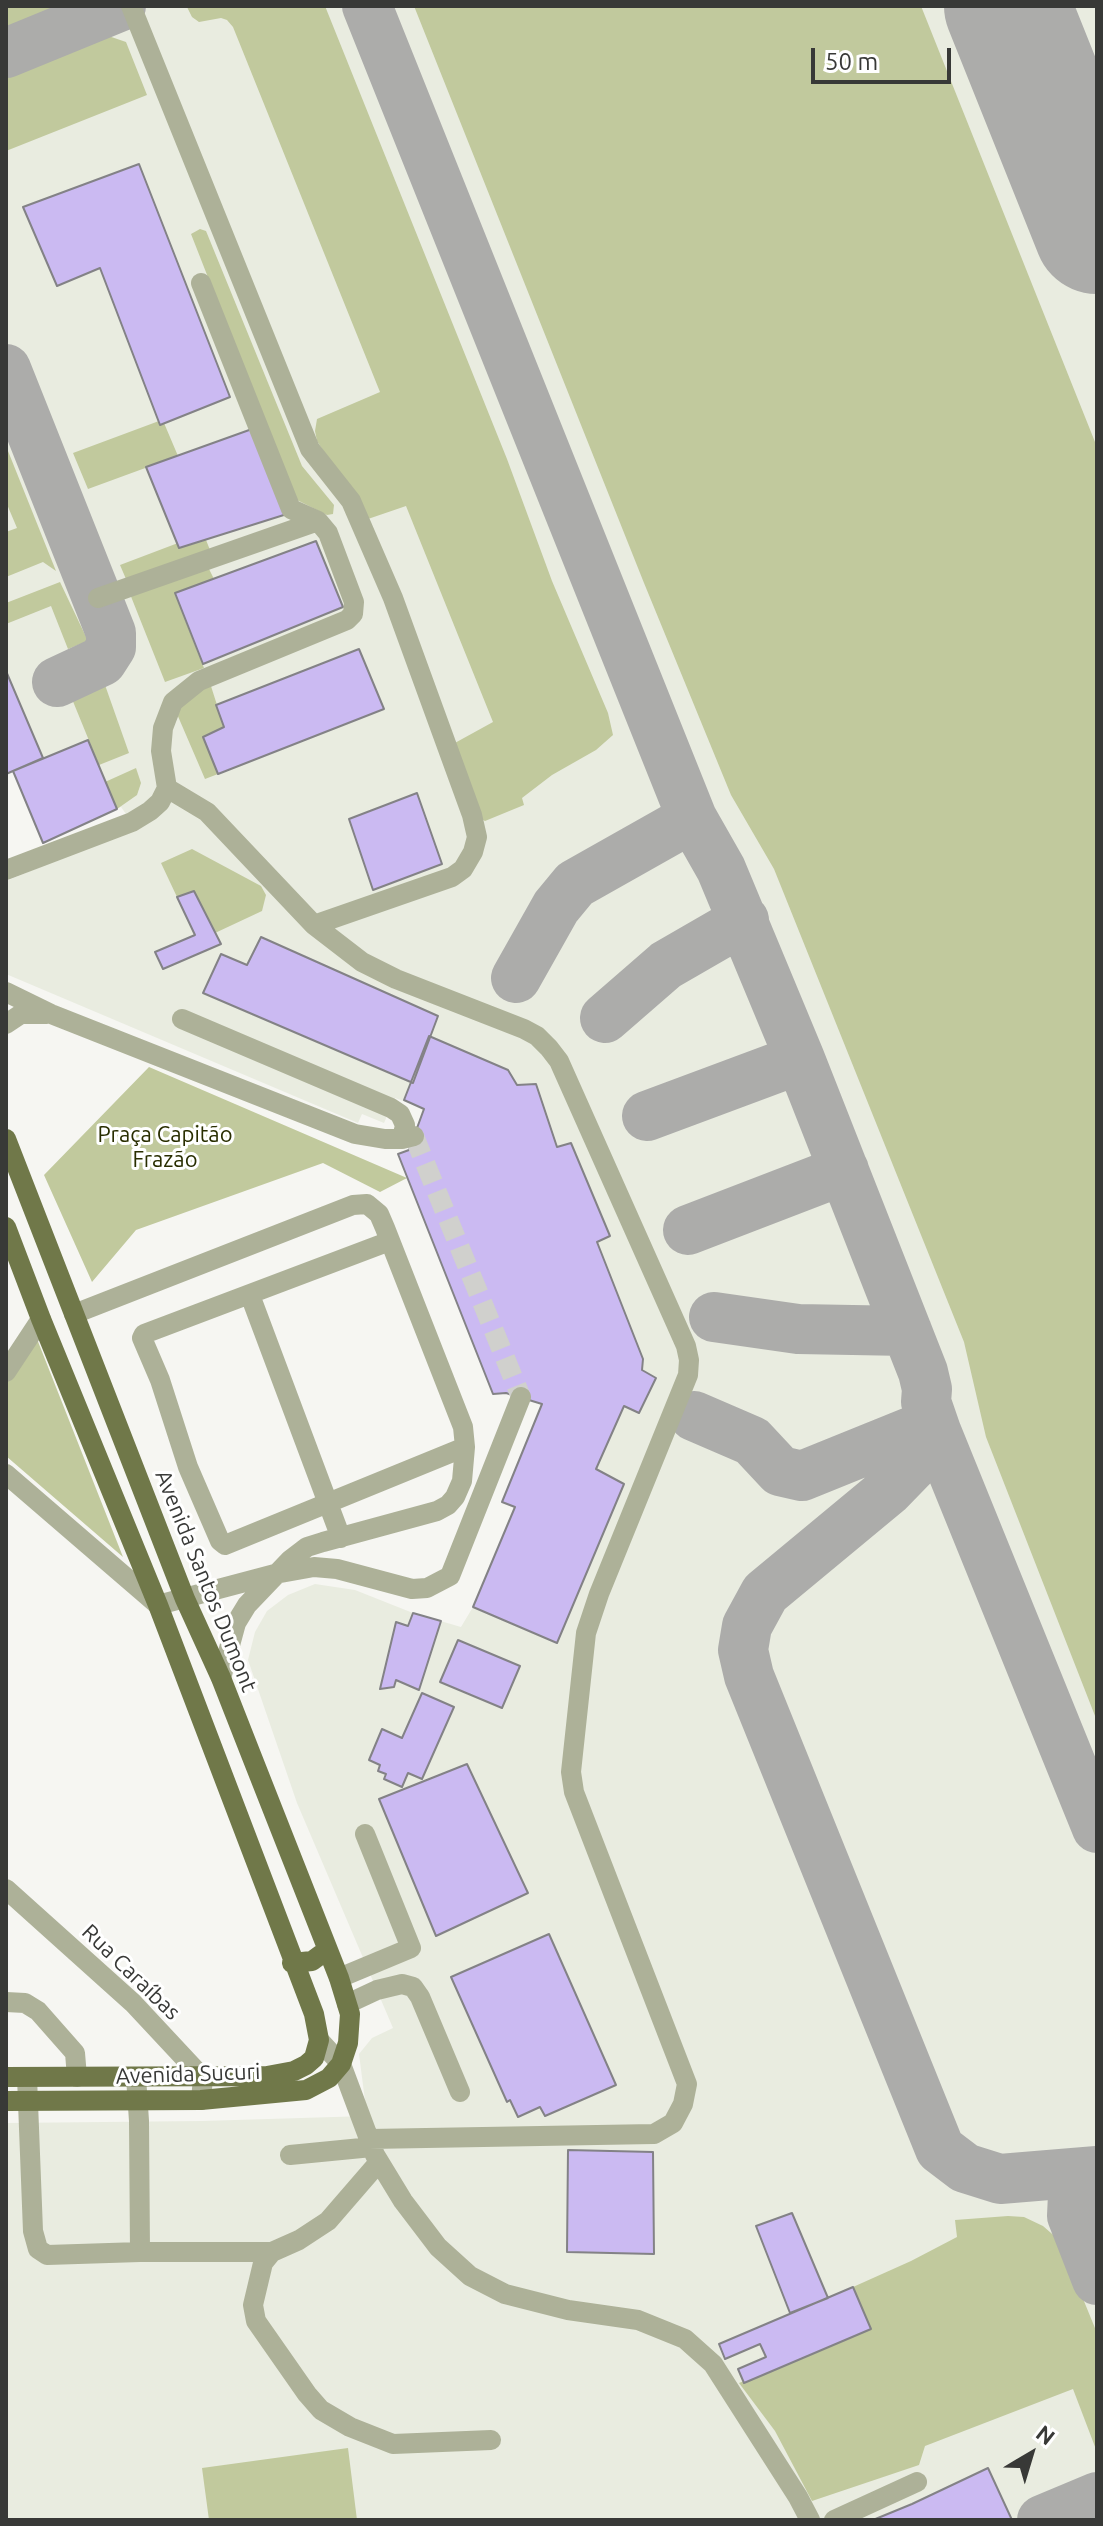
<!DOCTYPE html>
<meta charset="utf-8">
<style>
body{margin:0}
#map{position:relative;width:1103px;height:2526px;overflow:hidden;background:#f6f6f2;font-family:Ubuntu,sans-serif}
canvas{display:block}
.frame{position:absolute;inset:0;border:8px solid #383937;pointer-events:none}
.north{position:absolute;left:991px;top:2414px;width:80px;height:80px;-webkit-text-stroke:6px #fff;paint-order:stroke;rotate:38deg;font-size:22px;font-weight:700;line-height:32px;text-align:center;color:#383937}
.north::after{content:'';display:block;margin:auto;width:28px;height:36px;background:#383937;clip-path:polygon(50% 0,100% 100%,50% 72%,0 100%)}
.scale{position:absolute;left:811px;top:48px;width:140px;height:36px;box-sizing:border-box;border:4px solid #383937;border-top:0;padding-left:10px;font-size:24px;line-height:28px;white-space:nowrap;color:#383937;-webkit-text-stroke:6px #fff;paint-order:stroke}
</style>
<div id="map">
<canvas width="1103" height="2526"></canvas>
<div class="frame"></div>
<div class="north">N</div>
<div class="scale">50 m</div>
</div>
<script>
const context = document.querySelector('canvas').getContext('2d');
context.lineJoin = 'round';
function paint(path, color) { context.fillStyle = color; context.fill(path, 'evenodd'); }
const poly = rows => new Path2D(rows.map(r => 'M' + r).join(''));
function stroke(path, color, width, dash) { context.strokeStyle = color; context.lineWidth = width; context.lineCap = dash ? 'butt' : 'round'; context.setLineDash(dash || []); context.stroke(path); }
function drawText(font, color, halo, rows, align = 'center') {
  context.font = font + ' Ubuntu,sans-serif'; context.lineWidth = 6; context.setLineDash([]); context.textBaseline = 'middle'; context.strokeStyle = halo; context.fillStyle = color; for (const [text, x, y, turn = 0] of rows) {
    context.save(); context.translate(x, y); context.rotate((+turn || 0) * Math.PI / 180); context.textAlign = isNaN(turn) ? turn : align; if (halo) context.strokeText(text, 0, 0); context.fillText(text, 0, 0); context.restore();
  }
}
paint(poly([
 [6,6,1097,6,1097,2520,6,2520,6,2123,202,2121,367,2116,359,2054,372,2038,393,2028,297,1803,248,1660,255,1632,267,1611,288,1595,315,1584,355,1590,413,1613,461,1627,473,1607,514,1508,502,1502,542,1404,506,1393,493,1394,398,1154,409,1149,423,1108,395,1098,384,1123,362,1114,358,1123,6,974,6,881,136,828,121,807,43,843,13,771,6,774]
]), '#e9ece0');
paint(poly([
 [6,6,86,6,6,37],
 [325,6,507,459,552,581,608,713,613,735,596,750,552,775,522,798,524,805,485,821,480,818,453,744,493,722,406,506,368,519,317,441,315,431,317,419,380,392,233,27,227,20,221,18,199,22,192,17,187,7],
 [414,6,921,6,1097,447,1097,1721,986,1437,964,1342,774,869,731,795,644,583],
 [91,30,126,42,147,95,6,151,6,65],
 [200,229,206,231,302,466,334,505,333,514,327,515,295,499,191,234],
 [159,421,164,423,178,456,88,489,73,453],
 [6,446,56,571,43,562,6,577,6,532,17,528,6,502],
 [206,540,210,550,126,579,120,565,178,543,180,548],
 [208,567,214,579,175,594,204,668,165,682,130,594],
 [60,582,88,641,68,649,51,606,6,624,6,603],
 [210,683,224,727,204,737,218,774,205,779,177,714,182,701],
 [105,685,129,753,99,765,72,699],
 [136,768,141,783,137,795,117,809,105,782],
 [192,849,261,886,266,895,262,911,215,933,194,891,177,897,161,863],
 [149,1067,407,1178,380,1192,323,1163,136,1230,92,1282,44,1175],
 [37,1339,123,1557,6,1456,6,1384],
 [1008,2216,1024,2217,1043,2226,1059,2240,1097,2333,1097,2452,1073,2389,925,2446,919,2465,812,2501,775,2431,739,2383,871,2329,853,2287,911,2261,957,2237,955,2220],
 [348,2448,357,2520,209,2520,202,2468]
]), '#c1c99d');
stroke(poly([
 [367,6,692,818,721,869,800,1059,923,1372,927,1389,926,1402,936,1431,1097,1828],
 [6,53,121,6],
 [6,369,111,633,111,647,102,661,57,682],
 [516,978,556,907,575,884,692,818],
 [605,1018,666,965,744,920],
 [647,1116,800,1059],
 [688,1230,844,1170],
 [714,1317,798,1329,907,1331],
 [694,1416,752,1441,780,1471,802,1476,933,1423],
 [936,1431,924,1454,888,1491,765,1593,747,1626,743,1650,749,1676,940,2149,965,2168,1000,2179,1097,2171],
 [1074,2173,1072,2216,1097,2280],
 [1042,2520,1097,2497]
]), '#acacaa', 50);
stroke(poly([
 [1007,6,1097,231]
]), '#acacaa', 126);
const building = poly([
 [139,164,230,397,160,425,100,268,57,286,23,207,139,164],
 [252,429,287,514,179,548,146,467,252,429],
 [316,541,343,607,203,664,175,593,316,541],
 [359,649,384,709,218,774,203,737,224,727,216,705,359,649],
 [6,671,43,758,6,774,6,671],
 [88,740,117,809,43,843,13,771,88,740],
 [417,793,442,864,373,890,349,819,417,793],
 [194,891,221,944,163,969,155,952,195,935,177,897,194,891],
 [261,937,438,1016,413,1083,203,993,221,954,247,965,261,937],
 [429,1036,508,1070,517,1085,536,1084,557,1147,571,1143,610,1236,597,1242,643,1359,642,1370,656,1378,639,1413,624,1406,596,1469,624,1484,557,1643,473,1607,515,1507,502,1502,542,1404,506,1393,493,1394,398,1154,409,1150,424,1109,404,1100,429,1036],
 [413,1613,441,1621,419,1690,396,1680,394,1687,380,1689,396,1622,408,1626,413,1613],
 [458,1640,520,1666,502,1708,440,1682,458,1640],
 [422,1693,454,1707,422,1779,408,1773,402,1787,384,1779,386,1774,378,1771,380,1765,369,1760,382,1729,402,1738,422,1693],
 [467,1764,528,1893,436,1936,379,1799,467,1764],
 [549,1934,616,2085,545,2116,540,2107,518,2117,510,2100,507,2102,451,1977,549,1934],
 [568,2150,653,2152,654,2254,567,2252,568,2150],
 [792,2213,828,2298,790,2313,756,2226,792,2213],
 [853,2287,871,2329,744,2383,738,2369,766,2357,760,2344,725,2359,719,2344,853,2287],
 [988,2468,1012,2520,873,2520,912,2504,988,2468]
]);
paint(building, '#cbbaf2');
stroke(building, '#838286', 2);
stroke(poly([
 [414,1136,521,1397]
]), '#d0d0cd', 20, [20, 10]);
stroke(poly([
 [131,6,310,449,351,501,393,598,472,815,477,837,473,852,463,869,452,877,314,925],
 [98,598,318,521],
 [167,788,207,812,314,925,362,962,396,979,524,1029,537,1036,549,1048,559,1061,686,1346,689,1360,688,1375,599,1594,586,1633,571,1772,574,1792,687,2084,683,2104,673,2123,654,2134,369,2139],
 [6,870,132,822,150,811,160,802,167,788,161,751,163,728,173,702,199,681,347,620,353,614,354,602,328,533,318,521,291,509,201,283],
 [6,992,51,1014,355,1134,385,1139,402,1139,414,1136],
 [182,1019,391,1108,400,1114,405,1125,402,1139],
 [6,1024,21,1014,47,1014],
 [390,1241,144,1334,142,1338,160,1380,188,1467,220,1541,225,1545,465,1447],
 [250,1295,341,1538],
 [74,1314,353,1205,367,1204,379,1214,385,1228,463,1427,465,1447,462,1481,455,1497,448,1505,437,1511,323,1542,307,1547,290,1560,247,1605,236,1623,221,1678],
 [6,1372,41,1319],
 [6,1474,158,1605,275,1574,314,1567,337,1569,412,1589,427,1588,450,1576,521,1397],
 [6,1889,133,2003,203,2078,201,2100],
 [339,1978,411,1948,365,1834],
 [6,2002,25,2003,38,2011,75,2053,77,2077],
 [347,2004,377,1990,402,1984,413,1987,420,1997,460,2092],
 [319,2040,341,2064,375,2155,403,2201,438,2247,470,2276,505,2294,568,2310,638,2320,685,2339,713,2364,798,2497,810,2520],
 [27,2077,33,2231,38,2249,47,2255,140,2252],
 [136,2077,139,2121,140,2252,272,2252,299,2240,328,2221,379,2162],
 [290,2155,372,2147],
 [272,2252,263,2263,253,2305,256,2321,307,2394,321,2410,350,2427,393,2444,491,2440],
 [834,2520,917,2482]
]), '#adb198', 20);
stroke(poly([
 [6,1139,185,1599,221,1678,250,1752,339,1978,350,2014,348,2043,341,2064,329,2078,306,2090,201,2100,6,2101],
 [6,1227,41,1319,158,1605,314,2014,319,2040,314,2058,306,2065,294,2071,267,2076,6,2077],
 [292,1963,312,1961,327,1950]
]), '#707849', 20);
drawText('22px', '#292e00', '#fff', [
 ["Praça Capitão",165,1135],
 ["Frazão",165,1160]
]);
drawText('22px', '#383937', '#fff', [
 ["Avenida Santos Dumont",206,1581,68],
 ["Rua Caraíbas",131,1972,44],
 ["Avenida Sucuri",188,2074,-2]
]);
</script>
